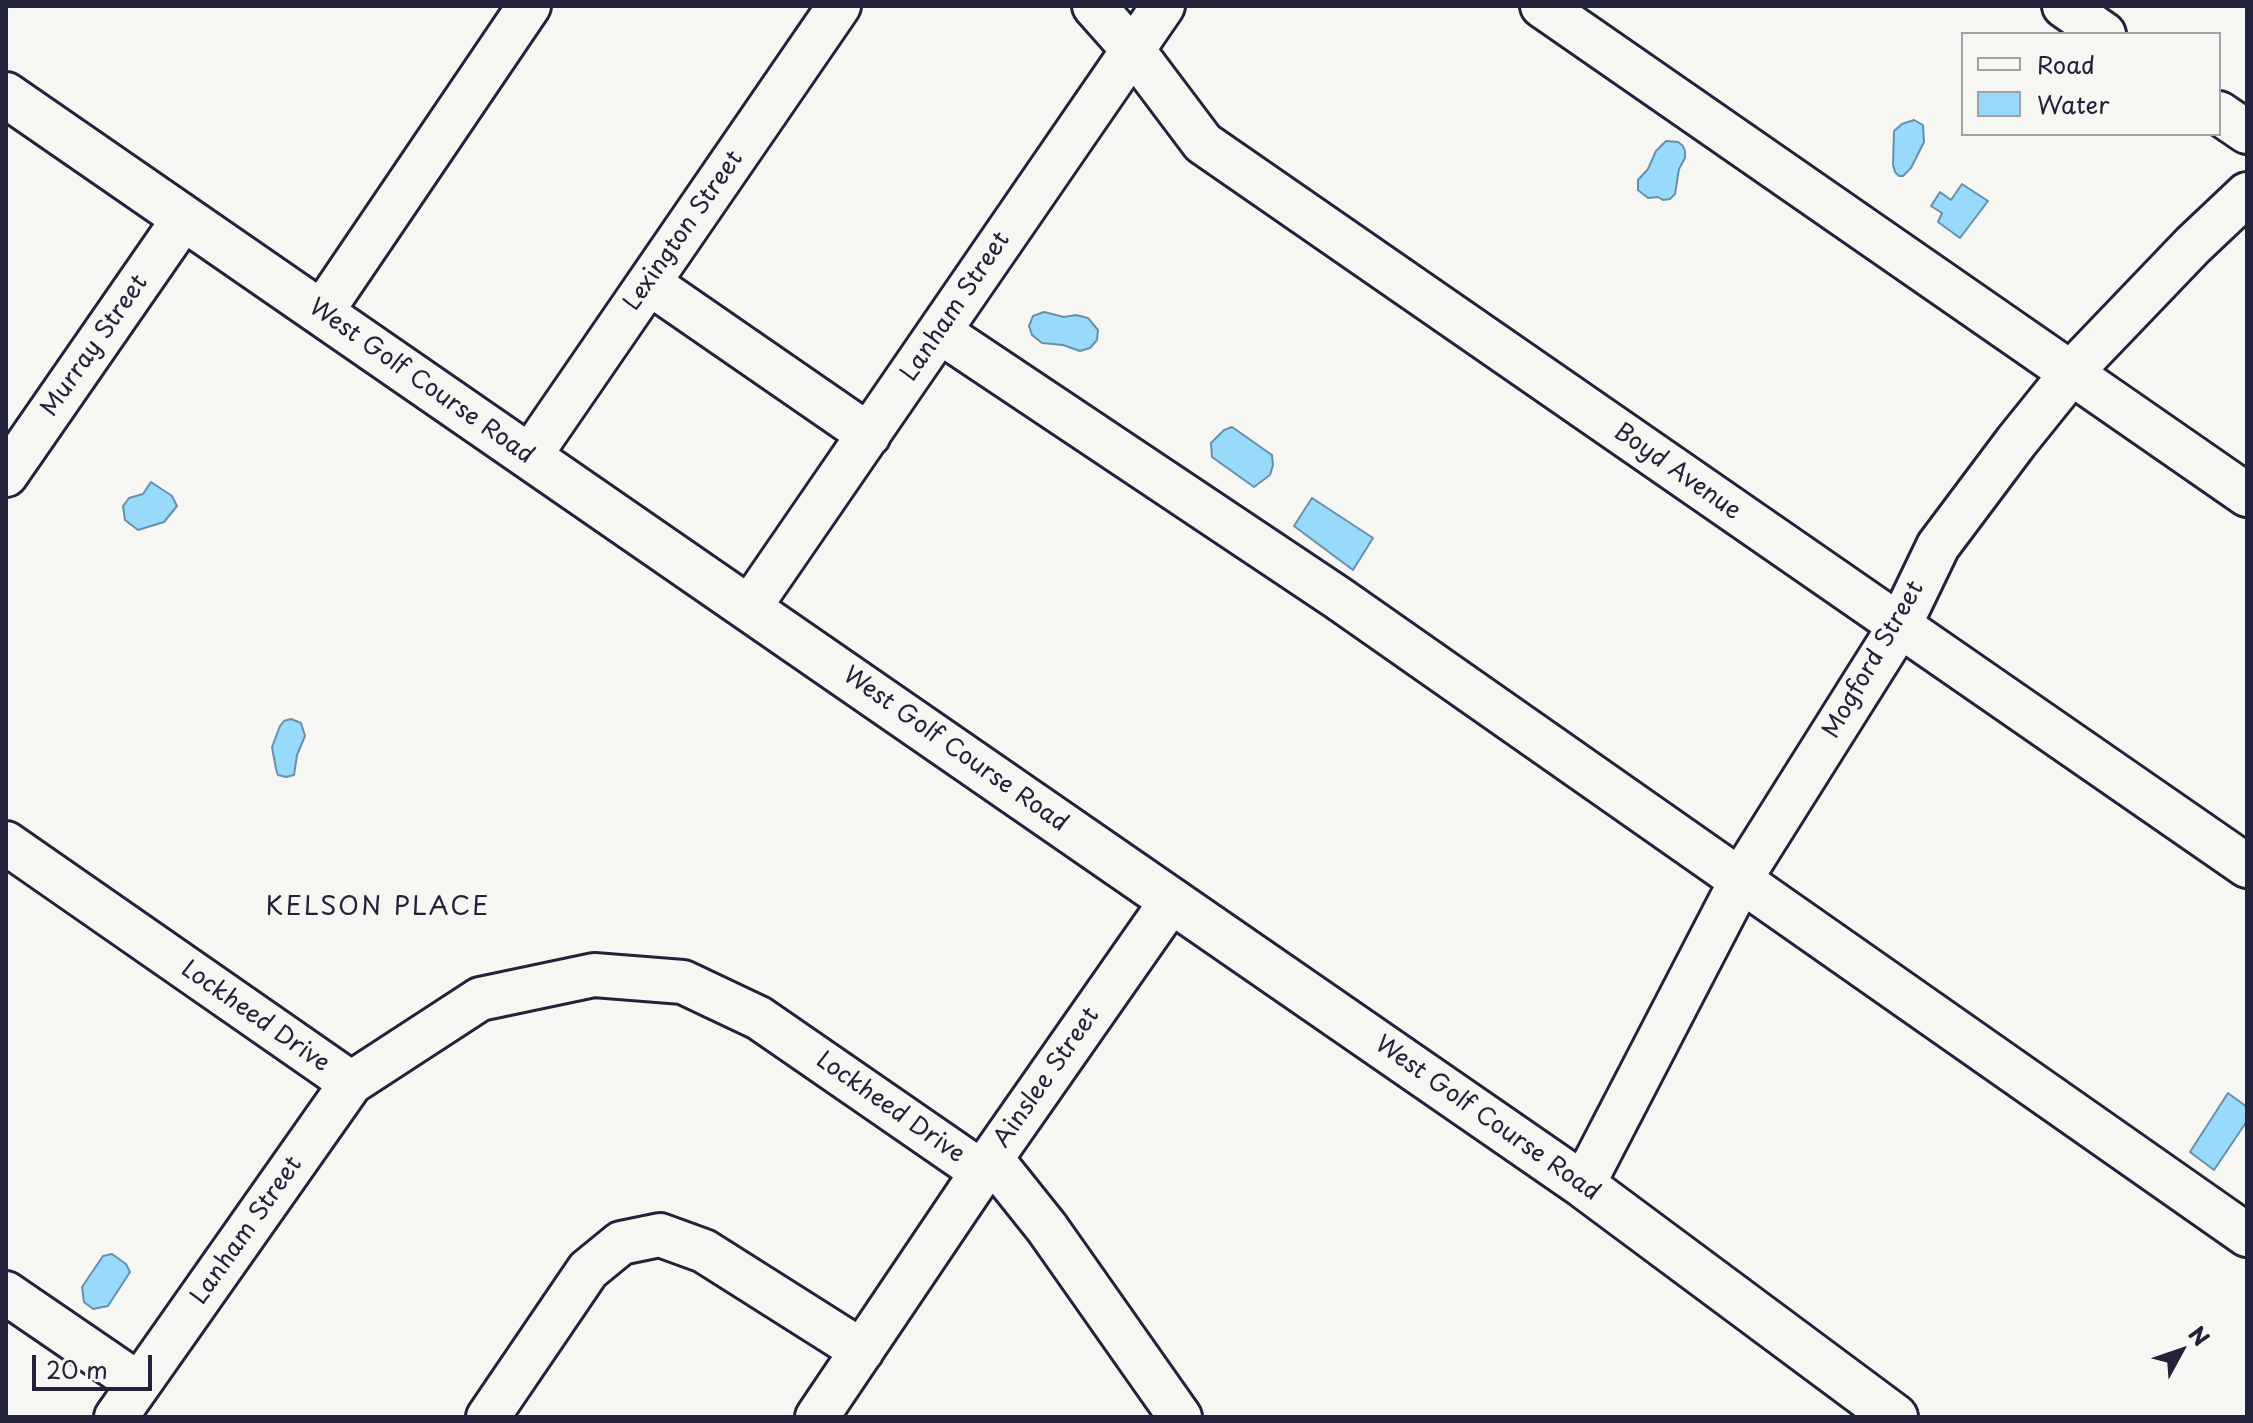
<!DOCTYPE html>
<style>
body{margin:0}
#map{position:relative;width:2253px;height:1423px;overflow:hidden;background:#f6f6f2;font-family:"Playpen Sans",sans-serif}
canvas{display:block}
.frame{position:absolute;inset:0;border:8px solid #22223b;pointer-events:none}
.legend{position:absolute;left:1961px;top:32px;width:260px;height:104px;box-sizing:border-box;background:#f6f6f2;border:2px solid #a1a1a9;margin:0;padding:10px 14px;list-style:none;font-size:24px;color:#22223b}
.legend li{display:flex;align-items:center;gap:16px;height:40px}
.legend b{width:40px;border:2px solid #a1a1a9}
.north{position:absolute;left:2141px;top:1311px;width:80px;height:80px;-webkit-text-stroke:6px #f6f6f2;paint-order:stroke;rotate:50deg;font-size:22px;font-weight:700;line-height:32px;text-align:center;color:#22223b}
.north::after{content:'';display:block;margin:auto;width:28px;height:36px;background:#22223b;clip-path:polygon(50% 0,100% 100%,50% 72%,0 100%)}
.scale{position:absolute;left:32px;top:1355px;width:120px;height:36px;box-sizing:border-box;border:4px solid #22223b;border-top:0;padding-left:10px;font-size:24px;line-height:28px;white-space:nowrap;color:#22223b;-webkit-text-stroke:6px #f6f6f2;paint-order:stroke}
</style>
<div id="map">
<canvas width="2253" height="1423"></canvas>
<div class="frame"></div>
<ul class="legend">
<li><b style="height:10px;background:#f6f6f2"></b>Road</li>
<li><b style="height:22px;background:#97daf9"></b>Water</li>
</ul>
<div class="north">N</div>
<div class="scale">20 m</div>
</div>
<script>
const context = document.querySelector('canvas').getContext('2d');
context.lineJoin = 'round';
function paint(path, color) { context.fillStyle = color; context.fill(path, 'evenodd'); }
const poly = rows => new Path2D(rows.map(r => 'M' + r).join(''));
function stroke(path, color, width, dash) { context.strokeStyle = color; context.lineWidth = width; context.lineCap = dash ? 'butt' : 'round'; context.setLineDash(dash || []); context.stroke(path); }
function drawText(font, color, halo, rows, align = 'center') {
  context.font = font + ' "Playpen Sans",sans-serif'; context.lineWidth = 6; context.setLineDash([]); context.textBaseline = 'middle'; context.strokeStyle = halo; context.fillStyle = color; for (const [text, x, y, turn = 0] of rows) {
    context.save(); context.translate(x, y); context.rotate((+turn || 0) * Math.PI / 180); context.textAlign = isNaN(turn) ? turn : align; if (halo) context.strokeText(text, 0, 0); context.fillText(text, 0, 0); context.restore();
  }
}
const water = poly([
 [1914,120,1923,125,1924,142,1911,168,1903,176,1899,176,1895,172,1893,165,1894,131,1902,124,1914,120],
 [1666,141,1678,142,1683,146,1685,151,1685,158,1679,169,1675,194,1670,199,1663,200,1658,197,1648,198,1638,190,1638,180,1648,169,1656,151,1666,141],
 [1962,184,1988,201,1960,238,1938,222,1942,213,1931,206,1940,192,1951,200,1962,184],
 [1044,312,1064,317,1076,315,1088,318,1098,330,1097,340,1090,348,1080,351,1063,345,1042,343,1032,335,1029,326,1033,316,1044,312],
 [1232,427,1272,455,1273,465,1270,475,1254,487,1212,457,1211,443,1224,430,1232,427],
 [151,482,172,496,177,506,164,522,138,530,125,520,123,506,129,498,143,494,151,482],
 [1312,498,1373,538,1353,570,1294,526,1312,498],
 [291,719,301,723,305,736,297,755,294,775,286,777,278,775,276,769,272,747,280,726,284,721,291,719],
 [2228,1093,2247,1107,2247,1121,2214,1170,2190,1152,2228,1093],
 [112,1254,126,1264,130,1272,108,1306,93,1309,84,1302,82,1287,103,1256,112,1254]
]);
paint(water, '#97daf9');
stroke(water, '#6890ad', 2);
const minor = poly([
 [1094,6,1133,50,1203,143,2247,866],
 [1542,6,2247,495],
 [2064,6,2104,34],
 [2219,113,2247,132],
 [649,283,869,435],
 [321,313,529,6],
 [940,332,1338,598,2247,1235],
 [529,457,839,6],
 [6,475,184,218],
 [749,608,1163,6],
 [6,843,351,1083],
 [991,1158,1047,1228,1180,1417],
 [1583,1185,1748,867,1899,627,1938,546,2016,442,2078,365,2193,245,2247,194],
 [6,1293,139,1384],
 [116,1417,351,1083,480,999,594,975,683,982,759,1018,982,1172],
 [488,1417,588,1270,621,1243,660,1235,704,1251,862,1351],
 [817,1417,982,1172,1172,900]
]);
const major = poly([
 [6,95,1583,1185,1895,1417]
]);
stroke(minor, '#22223b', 48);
stroke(major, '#22223b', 50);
stroke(minor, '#f6f6f2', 42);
stroke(major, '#f6f6f2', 44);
drawText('24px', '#22223b', '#f6f6f2', [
 ["Lexington Street",684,231,-55],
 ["Lanham Street",956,307,-56],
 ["Murray Street",95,346,-55],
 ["West Golf Course Road",421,382,35],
 ["Boyd Avenue",1677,472,35],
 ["Mogford Street",1874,660,-60],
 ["West Golf Course Road",955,750,35],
 ["Lockheed Drive",255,1017,35],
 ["Ainslee Street",1047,1078,-55],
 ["Lockheed Drive",890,1108,35],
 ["West Golf Course Road",1487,1119,35],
 ["Lanham Street",247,1231,-55]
]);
context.letterSpacing = '2px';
drawText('26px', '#22223b', '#f6f6f2', [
 ["KELSON PLACE",378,908]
]);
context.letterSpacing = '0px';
</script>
